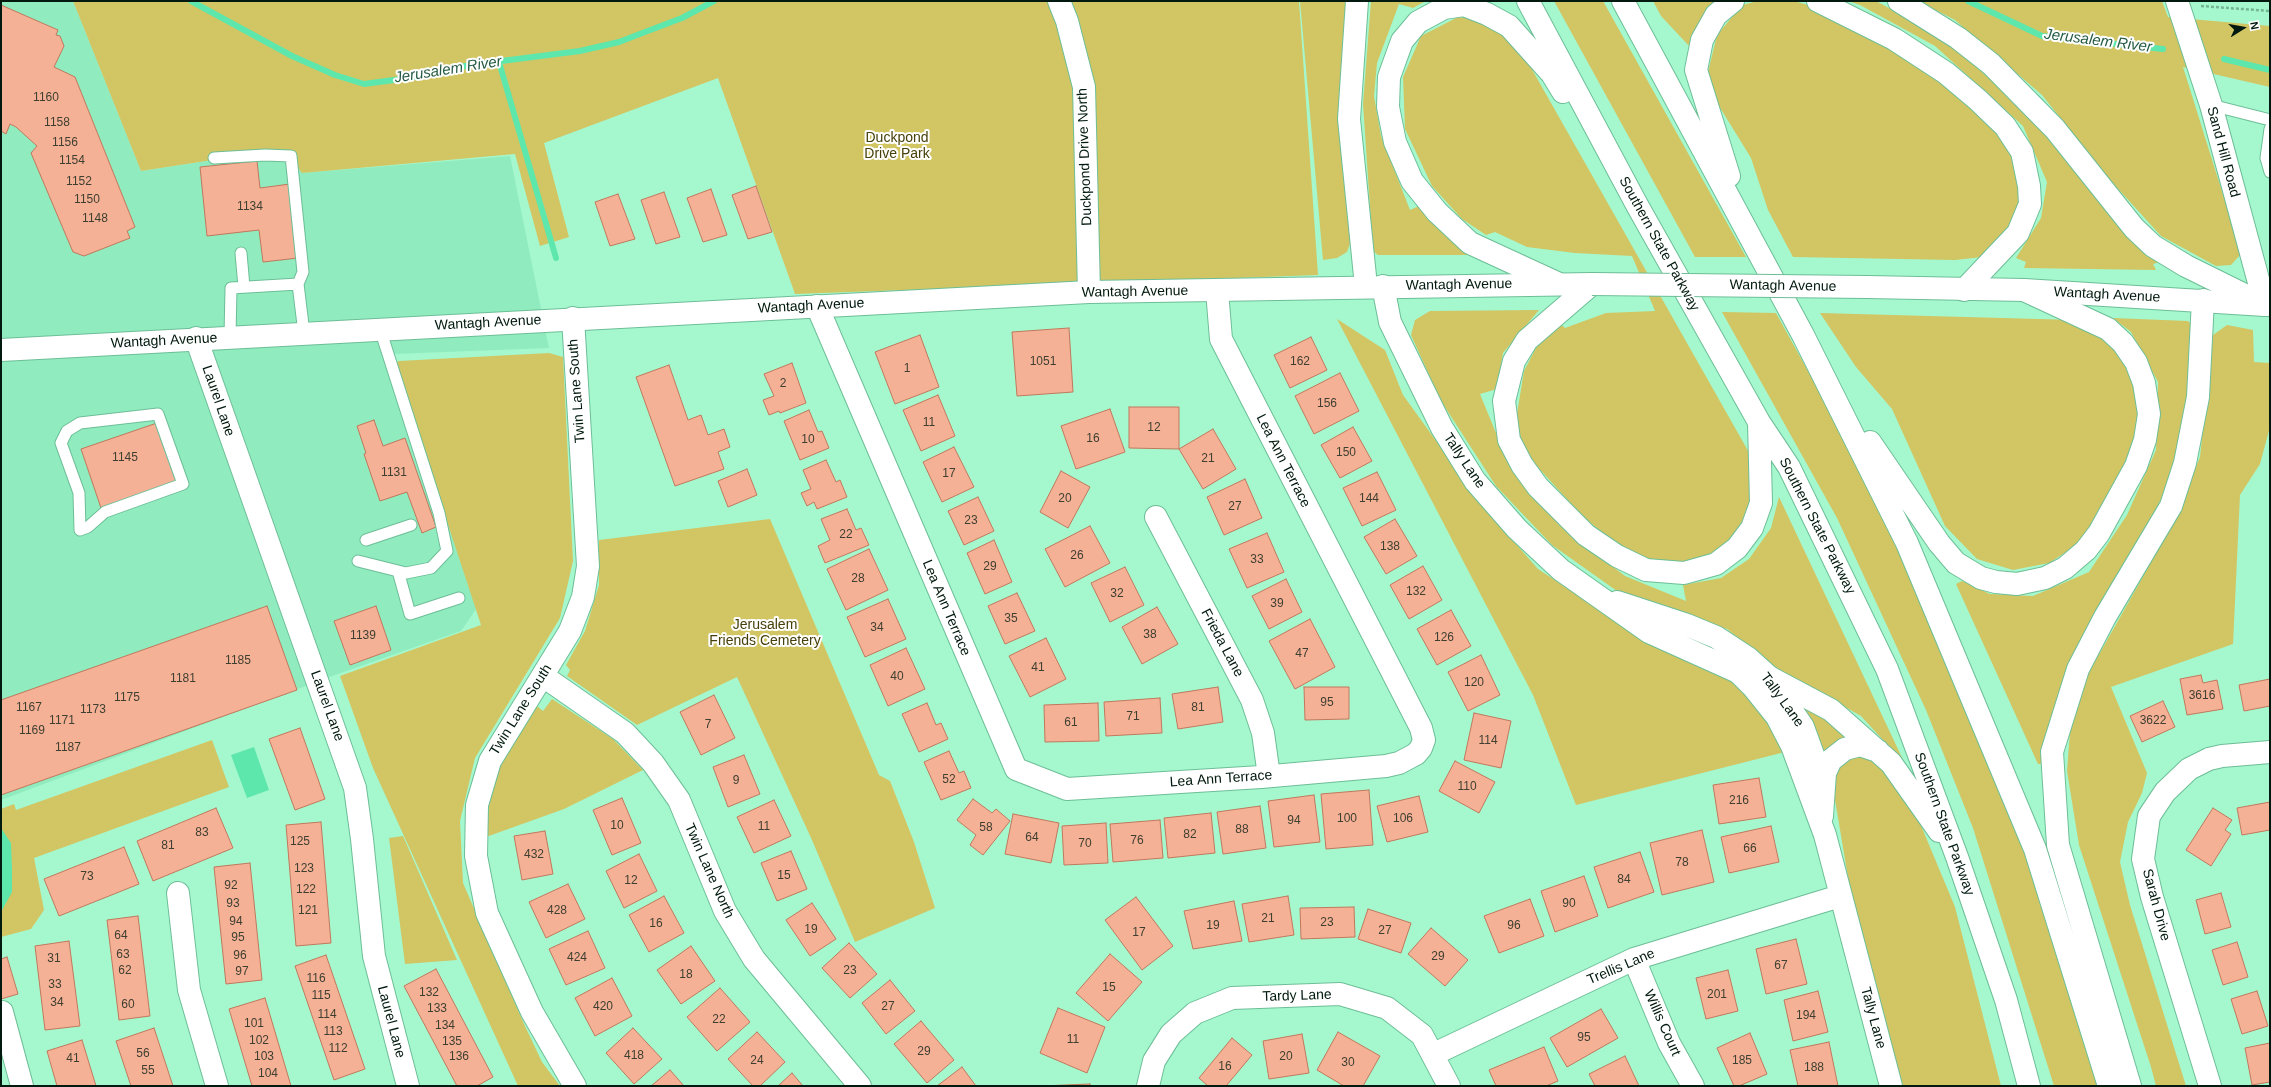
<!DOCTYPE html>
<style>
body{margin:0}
#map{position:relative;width:2271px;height:1087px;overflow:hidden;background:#a5f8ce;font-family:Arial,sans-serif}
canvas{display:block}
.frame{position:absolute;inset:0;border:2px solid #01190e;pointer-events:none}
.north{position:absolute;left:2223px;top:8px;width:40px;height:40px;-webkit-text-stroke:3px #fff;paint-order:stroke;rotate:79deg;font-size:11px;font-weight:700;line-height:16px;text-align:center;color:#01190e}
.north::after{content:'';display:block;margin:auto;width:14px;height:18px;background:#01190e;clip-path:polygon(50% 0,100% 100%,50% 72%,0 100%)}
</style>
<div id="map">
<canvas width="2271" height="1087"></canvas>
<div class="frame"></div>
<div class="north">N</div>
</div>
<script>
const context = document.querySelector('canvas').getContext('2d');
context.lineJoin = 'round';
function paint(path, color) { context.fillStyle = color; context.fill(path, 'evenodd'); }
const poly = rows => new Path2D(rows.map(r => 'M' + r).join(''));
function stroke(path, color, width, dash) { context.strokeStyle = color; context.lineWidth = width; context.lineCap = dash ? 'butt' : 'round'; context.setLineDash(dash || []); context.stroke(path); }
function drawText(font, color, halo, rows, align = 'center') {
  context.font = font + ' Arial,sans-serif'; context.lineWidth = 4; context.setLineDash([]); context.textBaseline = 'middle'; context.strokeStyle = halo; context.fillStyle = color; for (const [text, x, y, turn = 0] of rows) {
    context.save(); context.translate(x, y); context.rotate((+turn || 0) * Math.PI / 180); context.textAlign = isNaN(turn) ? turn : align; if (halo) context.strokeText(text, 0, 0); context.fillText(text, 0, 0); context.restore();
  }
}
paint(poly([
 [1,1,73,1,141,171,284,149,302,173,510,156,549,348,394,354,479,605,461,631,338,674,1,800]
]), '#90ecbf');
paint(poly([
 [73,1,1299,1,1318,275,795,294,718,78,544,143,569,237,540,246,515,154,302,173,284,149,141,171],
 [1300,1,1348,1,1351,241,1347,252,1337,258,1323,260],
 [1371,1,1426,1,1413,8,1399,4,1377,63,1374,96,1381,136,1410,210,1419,206,1452,241,1473,255,1378,255,1373,251,1363,104],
 [1554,1,1603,1,1746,257,1695,257],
 [1653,1,1719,1,1690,47,1661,16],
 [1758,1,1794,1,1808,5,1885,43,1970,103,2016,151,2025,201,2010,233,1982,257,1955,260,1793,257,1768,210,1751,158,1719,106,1708,72,1717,35,1742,5],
 [1848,1,1876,1,1942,37,2032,116,2160,262,2153,264,2156,270,2024,268,2026,262,2016,258,2041,218,2047,182,2023,126,1935,46,1860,5],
 [1918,1,2162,1,2168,17,2270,26,2270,87,2183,67,2235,233,2240,255,2231,265,2216,266,2161,236,2111,181,2042,95,1955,20],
 [1458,17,1493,22,1521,50,1751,456,1755,480,1749,519,1716,553,1672,565,1636,558,1584,518,1525,453,1516,420,1524,371,1538,344,1560,323,1565,328,1606,313,1655,311,1632,256,1575,253,1527,247,1495,232,1486,235,1462,219,1432,186,1405,129,1403,77,1421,36],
 [1539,310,1503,353,1497,389,1480,394,1507,460,1560,526,1625,576,1686,601,1683,585,1721,578,1749,559,1771,528,1779,497,1905,764,1861,716,1773,666,1727,629,1624,596,1552,545,1496,486,1441,401,1411,335,1415,320,1430,311],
 [1722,312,1776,313,1874,491,2013,811,2101,1086,2054,1086,1973,828,1926,710,1837,518],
 [1820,313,2075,320,2101,333,2127,367,2142,413,2119,487,2080,543,2049,563,2013,570,1977,559,1945,526,1892,409,1856,367],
 [2113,318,2188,321,2194,327,2187,419,2172,478,2108,600,2044,764,2038,764,1956,584,1962,581,1990,594,2033,596,2089,572,2127,515,2156,450,2158,382,2131,332],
 [1337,319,1385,350,1403,395,1486,510,1538,569,1599,609,1736,683,1765,715,1785,752,1576,805,1533,695],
 [2227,325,2253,330,2254,362,2270,363,2270,427,2260,464,2240,495,2233,644,2111,687,2147,773,2142,793,2128,822,2120,862,2130,905,2186,1086,2156,1086,2151,1067,2079,845,2067,771,2071,719,2084,681,2171,527,2200,457,2213,335],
 [549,353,563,357,573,561,560,618,475,758,460,821,463,883,524,1024,542,1062,560,1086,518,1086,373,768,340,676,481,625,395,363,399,361],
 [770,519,879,775,890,781,914,842,935,908,855,942,812,840,737,677,637,725,567,676,570,670,566,665,585,631,599,585,599,540],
 [552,699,613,739,643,770,564,809,486,837,489,804,501,763,537,706,543,711],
 [1805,704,1851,737,1824,754,1819,738,1802,706],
 [212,740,229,787,34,858,44,910,31,929,1,937,1,809,14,804,16,810],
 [1868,753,1889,777,1920,823,1955,907,2001,1086,1903,1086,1853,907,1832,782,1837,763],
 [403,836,457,960,405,964,389,838]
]), '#d2c563');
paint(poly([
 [254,747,269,790,247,798,231,755],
 [1,828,11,843,12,868,12,892,1,912]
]), '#5ee7ac');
stroke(poly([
 [191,1,292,56,335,75,364,84,409,78,470,65,580,51,619,42,645,32,682,18,714,1],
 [1968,1,2042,36,2163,49],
 [2224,59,2270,70],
 [499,62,556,258]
]), '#5ee7ac', 6);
const building = poly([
 [1,5,58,30,56,35,60,36,64,46,54,67,75,77,135,227,127,231,130,238,84,256,73,252,31,153,37,146,16,127,10,124,6,134,1,131,1,5],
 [257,161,260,188,290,184,298,258,263,262,259,230,207,236,200,167,257,161],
 [756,186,772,232,748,239,732,195,756,186],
 [711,189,727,235,703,242,687,198,711,189],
 [664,192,680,237,656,244,641,200,664,192],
 [618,194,635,239,610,246,595,202,618,194],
 [1069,328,1073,392,1017,396,1012,332,1069,328],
 [920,335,939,387,895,404,875,352,920,335],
 [1311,337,1327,370,1290,388,1274,355,1311,337],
 [792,363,806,403,780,413,779,411,769,415,763,400,774,396,764,374,792,363],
 [669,365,688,420,701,415,708,435,724,429,730,447,718,452,724,469,675,486,636,377,669,365],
 [1340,373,1359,411,1314,434,1295,396,1340,373],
 [938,395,955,436,921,451,903,410,938,395],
 [1129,407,1179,407,1179,449,1129,448,1129,407],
 [1110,409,1125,452,1076,469,1061,426,1110,409],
 [809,410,818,432,822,431,829,448,800,460,784,421,809,410],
 [374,420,383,446,405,438,436,527,422,533,407,492,380,501,364,454,366,453,357,426,374,420],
 [157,423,178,482,101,508,81,449,157,423],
 [1353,427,1372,461,1340,478,1321,445,1353,427],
 [1213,429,1236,469,1203,489,1179,449,1213,429],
 [954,447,974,487,942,502,923,462,954,447],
 [826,460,836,482,840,480,847,497,817,509,814,502,807,506,801,493,811,489,803,470,826,460],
 [747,469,757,495,728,507,718,481,747,469],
 [1061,471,1090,487,1068,528,1040,512,1061,471],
 [1377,472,1396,510,1362,526,1343,488,1377,472],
 [1245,479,1262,518,1224,535,1207,497,1245,479],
 [978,497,994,531,964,545,948,511,978,497],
 [847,509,856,530,861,528,869,545,825,563,818,546,830,540,821,519,847,509],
 [1395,519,1417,556,1386,574,1364,537,1395,519],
 [1090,526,1110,563,1065,587,1045,549,1090,526],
 [1267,533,1284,572,1247,588,1229,549,1267,533],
 [994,540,1012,582,985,594,967,553,994,540],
 [869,549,888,590,846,610,827,569,869,549],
 [1423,566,1442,600,1409,619,1390,585,1423,566],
 [1125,567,1144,605,1110,622,1091,583,1125,567],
 [1286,579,1302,612,1269,629,1252,596,1286,579],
 [1017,593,1035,631,1005,644,988,606,1017,593],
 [888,599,906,639,865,657,847,617,888,599],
 [267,606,297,690,1,795,1,700,267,606],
 [376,606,391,650,350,665,334,621,376,606],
 [1157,607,1178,644,1142,664,1122,627,1157,607],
 [1451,610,1471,646,1437,665,1417,629,1451,610],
 [1310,619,1335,667,1295,689,1269,641,1310,619],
 [1046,638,1066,679,1030,697,1009,656,1046,638],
 [906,648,925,689,888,706,870,665,906,648],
 [1481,655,1500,695,1468,711,1448,672,1481,655],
 [2201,675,2203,683,2217,680,2223,709,2187,715,2180,679,2201,675],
 [2270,679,2270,706,2244,711,2239,685,2270,679],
 [1218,687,1223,722,1178,729,1172,694,1218,687],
 [1304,687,1349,687,1349,719,1305,720,1304,687],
 [714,695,735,738,701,755,680,712,714,695],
 [1160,698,1162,733,1106,736,1104,702,1160,698],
 [2163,701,2175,727,2142,742,2130,716,2163,701],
 [927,703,936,725,941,723,948,739,919,752,902,714,927,703],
 [1098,703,1099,741,1045,742,1044,705,1098,703],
 [1474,713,1511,721,1501,768,1464,760,1474,713],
 [300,728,325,799,295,810,269,739,300,728],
 [949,751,959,773,964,771,971,788,941,800,924,762,949,751],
 [744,755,760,794,728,807,713,767,744,755],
 [1455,761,1495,782,1479,813,1439,791,1455,761],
 [1759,778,1766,817,1719,824,1713,785,1759,778],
 [1369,790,1373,845,1326,849,1321,794,1369,790],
 [1314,795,1320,842,1274,847,1268,801,1314,795],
 [1419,796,1428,832,1387,842,1377,806,1419,796],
 [622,798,641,843,612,855,593,810,622,798],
 [973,799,992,813,996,809,1010,821,983,855,970,845,976,835,957,820,973,799],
 [774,800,791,836,754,853,737,817,774,800],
 [2270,802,2270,830,2242,835,2237,808,2270,802],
 [1260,806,1266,848,1223,854,1217,812,1260,806],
 [216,808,233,848,153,881,137,841,216,808],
 [2213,808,2232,820,2225,830,2231,834,2211,866,2186,850,2213,808],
 [1211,813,1215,853,1168,858,1164,818,1211,813],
 [1013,814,1059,823,1051,863,1005,854,1013,814],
 [1160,820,1163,858,1113,862,1110,824,1160,820],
 [321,822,331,943,296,946,286,825,321,822],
 [1106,823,1108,863,1064,865,1062,826,1106,823],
 [1771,826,1779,862,1729,873,1721,837,1771,826],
 [1702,830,1714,882,1662,895,1650,843,1702,830],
 [545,831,553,874,522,880,514,836,545,831],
 [124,847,139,884,59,916,44,879,124,847],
 [791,851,807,889,777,901,761,863,791,851],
 [1640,852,1654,892,1608,908,1594,867,1640,852],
 [639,854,657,891,624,908,606,871,639,854],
 [250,863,262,980,226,984,214,867,250,863],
 [1584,876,1598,916,1555,932,1541,891,1584,876],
 [568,884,585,919,546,938,529,902,568,884],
 [2221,893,2231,927,2205,934,2196,900,2221,893],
 [664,896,684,933,649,952,629,915,664,896],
 [1288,896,1294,935,1249,942,1242,904,1288,896],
 [1136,897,1173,946,1142,970,1105,920,1136,897],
 [1530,899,1544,936,1499,953,1484,916,1530,899],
 [1234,901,1242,941,1193,949,1184,911,1234,901],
 [812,903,836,939,810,956,786,920,812,903],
 [1354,907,1355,937,1301,939,1300,908,1354,907],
 [1368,909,1411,923,1401,953,1358,939,1368,909],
 [138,916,150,1016,119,1020,107,920,138,916],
 [1431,928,1468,960,1445,986,1408,954,1431,928],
 [588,931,605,968,566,985,549,949,588,931],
 [1796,939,1807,984,1766,994,1756,949,1796,939],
 [69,941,80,1026,45,1030,35,946,69,941],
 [2237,942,2248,977,2223,985,2212,950,2237,942],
 [849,943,877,974,850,998,822,968,849,943],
 [691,946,715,981,681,1004,657,970,691,946],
 [1110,954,1142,982,1108,1021,1076,993,1110,954],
 [326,955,365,1069,334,1080,295,966,326,955],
 [7,957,18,994,1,999,1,959,7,957],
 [436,969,493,1077,477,1086,457,1086,404,986,436,969],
 [1728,970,1738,1011,1706,1019,1696,978,1728,970],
 [612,978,632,1016,595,1036,575,998,612,978],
 [890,980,915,1011,886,1034,862,1003,890,980],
 [720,988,750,1022,717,1051,687,1017,720,988],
 [1818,991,1828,1032,1793,1041,1784,1000,1818,991],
 [2257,991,2268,1026,2242,1034,2231,999,2257,991],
 [265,998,291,1086,252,1086,229,1009,265,998],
 [1058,1008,1105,1027,1087,1073,1040,1053,1058,1008],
 [1601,1009,1618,1038,1567,1067,1550,1038,1601,1009],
 [921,1021,954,1060,927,1083,894,1044,921,1021],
 [154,1028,173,1086,131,1086,116,1041,154,1028],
 [633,1028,662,1059,634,1084,606,1053,633,1028],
 [757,1032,785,1062,760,1086,753,1086,728,1059,757,1032],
 [1338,1032,1380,1056,1363,1086,1344,1086,1317,1070,1338,1032],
 [1750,1033,1767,1074,1739,1086,1734,1086,1717,1048,1750,1033],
 [1302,1034,1309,1073,1269,1079,1263,1041,1302,1034],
 [1232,1038,1252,1055,1226,1086,1208,1086,1199,1078,1232,1038],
 [82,1040,96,1086,57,1086,47,1051,82,1040],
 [1829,1042,1838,1086,1798,1086,1790,1050,1829,1042],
 [2270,1043,2270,1082,2252,1085,2245,1048,2270,1043],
 [1544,1047,1558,1081,1546,1086,1496,1086,1489,1070,1544,1047],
 [1625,1056,1639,1086,1595,1086,1589,1074,1625,1056],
 [962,1067,976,1086,937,1086,962,1067],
 [670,1070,684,1086,651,1086,670,1070],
 [792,1073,803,1086,778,1086,792,1073],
 [1090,1084,1090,1086,1041,1086,1090,1084]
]);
paint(building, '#f5b196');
stroke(building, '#c0785c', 1);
const lane = poly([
 [2211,105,2270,120],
 [2270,129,2266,158,2270,172],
 [214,158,265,155,291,156,303,272,298,284],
 [241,253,244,287],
 [230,337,231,288,298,284,304,333],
 [158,414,183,484,105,512,88,527,80,530,79,493,61,443,67,431,80,423,158,414],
 [366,540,411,525],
 [358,561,406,573,431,568,447,551,439,513,380,329],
 [398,571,410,614,459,598]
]);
const street = poly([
 [1059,1,1067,21,1084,87,1089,292],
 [2177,1,2211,105,2265,305],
 [1383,286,1390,322,1442,428,1475,481,1517,529,1561,570,1649,632,1738,672,1753,687,1777,717,1792,746,1825,835,1891,1086],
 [817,306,1016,769,1067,789,1261,777,1386,766,1399,763,1416,754,1421,748,1424,740,1421,728,1221,339,1217,291],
 [573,318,588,566,583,597,570,631,490,761,477,805,476,856,487,913,532,1012,575,1086],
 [196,338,355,788,362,839,374,956,408,1086],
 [1156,517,1252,700,1263,733,1269,776],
 [1617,602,1687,625,1716,637,1748,658,1769,677,1803,727,1815,760,1820,796],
 [543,676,625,733,653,763,679,800,725,911,754,959,860,1086],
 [178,893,189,990,217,1086],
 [1634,959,1669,1043,1693,1086],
 [2,1012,22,1086],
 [1434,1054,1634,959,1840,896],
 [1148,1086,1154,1061,1171,1034,1195,1013,1232,998,1340,994,1387,1008,1422,1035,1449,1086],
 [2210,1086,2152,897,2143,859,2149,816,2165,792,2189,769,2209,759,2222,756,2270,752]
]);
const secondary = poly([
 [1867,287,2024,290,2265,305],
 [1,350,1089,292,1592,284]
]);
const highway = poly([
 [1357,1,1349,119,1366,286],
 [1528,1,1637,205,1759,422,1789,467,1887,669,1957,857,2006,1000,2029,1086],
 [1623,1,1803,335,1907,543,2035,849,2109,1086],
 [1818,1,1894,39,1946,73,1978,100,2005,126,2022,152,2029,186,2030,204,2018,233,1964,290],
 [1899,1,1958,38,1991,64,2055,129,2134,228,2153,246,2186,266,2265,305],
 [1729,176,1696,70,1702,40,1716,15,1733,1],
 [1559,284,1470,243,1437,212,1412,181,1395,142,1388,107,1389,77,1402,41,1418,22,1444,8,1464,5,1487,14,1509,26,1552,74,1563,92],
 [1592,284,1527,340,1514,361,1504,401,1509,440,1522,465,1538,487,1586,535,1617,556,1646,570,1684,573,1716,564,1737,548,1752,528,1761,503,1759,422],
 [1870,442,1939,543,1956,563,1981,578,1996,582,2017,584,2045,578,2065,568,2086,550,2099,533,2136,466,2145,440,2149,414,2144,383,2136,362,2123,343,2108,329,2024,290],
 [1738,672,1769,677,1831,710,1891,763,1939,831],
 [1822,816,1825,773,1831,760,1845,749,1860,745,1878,751],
 [2130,1086,2058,845,2052,752,2078,669,2105,617,2171,506,2185,463,2198,397,2203,300]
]);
stroke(lane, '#6dbe97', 13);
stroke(street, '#6dbe97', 24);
stroke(secondary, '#6dbe97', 24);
stroke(highway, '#6dbe97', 24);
stroke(poly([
 [2201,6,2270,11]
]), '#74b594', 2.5, [3, 2]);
stroke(lane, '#fff', 11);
stroke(street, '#fff', 22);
stroke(secondary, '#fff', 22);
stroke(highway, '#fff', 22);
const secondaryBridge = poly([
 [1592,284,1867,287]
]);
stroke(secondaryBridge, '#6dbe97', 24, []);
stroke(secondaryBridge, '#fff', 22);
drawText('12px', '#3e3f30', null, [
 ["1160",46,98],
 ["1158",57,123],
 ["1156",65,143],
 ["1154",72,161],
 ["1152",79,182],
 ["1150",87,200],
 ["1134",250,207],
 ["1148",95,219],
 ["1051",1043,362],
 ["162",1300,362],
 ["1",907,369],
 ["2",783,384],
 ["156",1327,404],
 ["11",929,423],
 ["12",1154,428],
 ["16",1093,439],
 ["10",808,440],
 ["150",1346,453],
 ["1145",125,458],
 ["21",1208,459],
 ["1131",394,473],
 ["17",949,474],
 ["20",1065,499],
 ["144",1369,499],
 ["27",1235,507],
 ["23",971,521],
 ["22",846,535],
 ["138",1390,547],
 ["26",1077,556],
 ["33",1257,560],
 ["29",990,567],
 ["28",858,579],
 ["132",1416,592],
 ["32",1117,594],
 ["39",1277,604],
 ["35",1011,619],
 ["34",877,628],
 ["38",1150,635],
 ["1139",363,636],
 ["126",1444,638],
 ["47",1302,654],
 ["1185",238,661],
 ["41",1038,668],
 ["40",897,677],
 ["1181",183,679],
 ["120",1474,683],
 ["3616",2202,696],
 ["1175",127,698],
 ["95",1327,703],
 ["1167",29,708],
 ["81",1198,708],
 ["1173",93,710],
 ["71",1133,717],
 ["1171",62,721],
 ["3622",2153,721],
 ["61",1071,723],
 ["7",708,725],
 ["1169",32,731],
 ["114",1488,741],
 ["1187",68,748],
 ["52",949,780],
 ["9",736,781],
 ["110",1467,787],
 ["216",1739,801],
 ["100",1347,819],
 ["106",1403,819],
 ["94",1294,821],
 ["10",617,826],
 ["11",764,827],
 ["58",986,828],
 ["88",1242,830],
 ["83",202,833],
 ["82",1190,835],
 ["64",1032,838],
 ["76",1137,841],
 ["125",300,842],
 ["70",1085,844],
 ["81",168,846],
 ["66",1750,849],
 ["432",534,855],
 ["78",1682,863],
 ["123",304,869],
 ["15",784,876],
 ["73",87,877],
 ["84",1624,880],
 ["12",631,881],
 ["92",231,886],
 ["122",306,890],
 ["93",233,904],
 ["90",1569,904],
 ["121",308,911],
 ["428",557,911],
 ["21",1268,919],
 ["94",236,922],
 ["23",1327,923],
 ["16",656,924],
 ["19",1213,926],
 ["96",1514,926],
 ["19",811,930],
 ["27",1385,931],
 ["17",1139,933],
 ["64",121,936],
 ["95",238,938],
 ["63",123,955],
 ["96",240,956],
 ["29",1438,957],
 ["424",577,958],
 ["31",54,959],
 ["67",1781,966],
 ["62",125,971],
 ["23",850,971],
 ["97",242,972],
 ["18",686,975],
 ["116",316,979],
 ["33",55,985],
 ["15",1109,988],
 ["132",429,993],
 ["201",1717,995],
 ["115",321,996],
 ["34",57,1003],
 ["60",128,1005],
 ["420",603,1007],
 ["27",888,1007],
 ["133",437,1009],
 ["114",327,1015],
 ["194",1806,1016],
 ["22",719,1020],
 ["101",254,1024],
 ["134",445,1026],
 ["113",333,1032],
 ["95",1584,1038],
 ["11",1073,1040],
 ["102",259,1041],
 ["135",452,1042],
 ["112",338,1049],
 ["29",924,1052],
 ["56",143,1054],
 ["418",634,1056],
 ["103",264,1057],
 ["136",459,1057],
 ["20",1286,1057],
 ["41",73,1059],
 ["24",757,1061],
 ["185",1742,1061],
 ["30",1348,1063],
 ["16",1225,1067],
 ["188",1814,1068],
 ["55",148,1071],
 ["104",268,1074]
]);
drawText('14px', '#47400a', '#fff', [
 ["Duckpond",897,138],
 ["Drive Park",897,154],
 ["Jerusalem",765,625],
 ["Friends Cemetery",765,641]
]);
drawText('14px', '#01190e', '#fff', [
 ["Sand Hill Road",2223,152,75],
 ["Duckpond Drive North",1085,157,-92],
 ["Southern State Parkway",1659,244,61],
 ["Wantagh Avenue",1459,285,-1],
 ["Wantagh Avenue",1783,286,1],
 ["Wantagh Avenue",1135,292,-1],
 ["Wantagh Avenue",2107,295,3],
 ["Wantagh Avenue",811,306,-3],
 ["Wantagh Avenue",488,323,-3],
 ["Wantagh Avenue",164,341,-3],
 ["Twin Lane South",577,391,-94],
 ["Laurel Lane",218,401,71],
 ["Lea Ann Terrace",1283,461,63],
 ["Tally Lane",1464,461,56],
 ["Southern State Parkway",1817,526,63],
 ["Lea Ann Terrace",946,608,67],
 ["Frieda Lane",1222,643,62],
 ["Tally Lane",1782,700,54],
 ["Laurel Lane",327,706,70],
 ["Twin Lane South",521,710,-58],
 ["Lea Ann Terrace",1221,779,-4],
 ["Southern State Parkway",1944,824,70],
 ["Twin Lane North",709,871,66],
 ["Sarah Drive",2156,905,75],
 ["Trellis Lane",1621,967,-23],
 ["Tardy Lane",1297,996,-2],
 ["Tally Lane",1873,1018,75],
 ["Laurel Lane",391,1022,75],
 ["Willis Court",1662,1023,66]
]);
drawText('italic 15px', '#265c44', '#fff', [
 ["Jerusalem River",2098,41,7],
 ["Jerusalem River",448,70,-9]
]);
</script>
